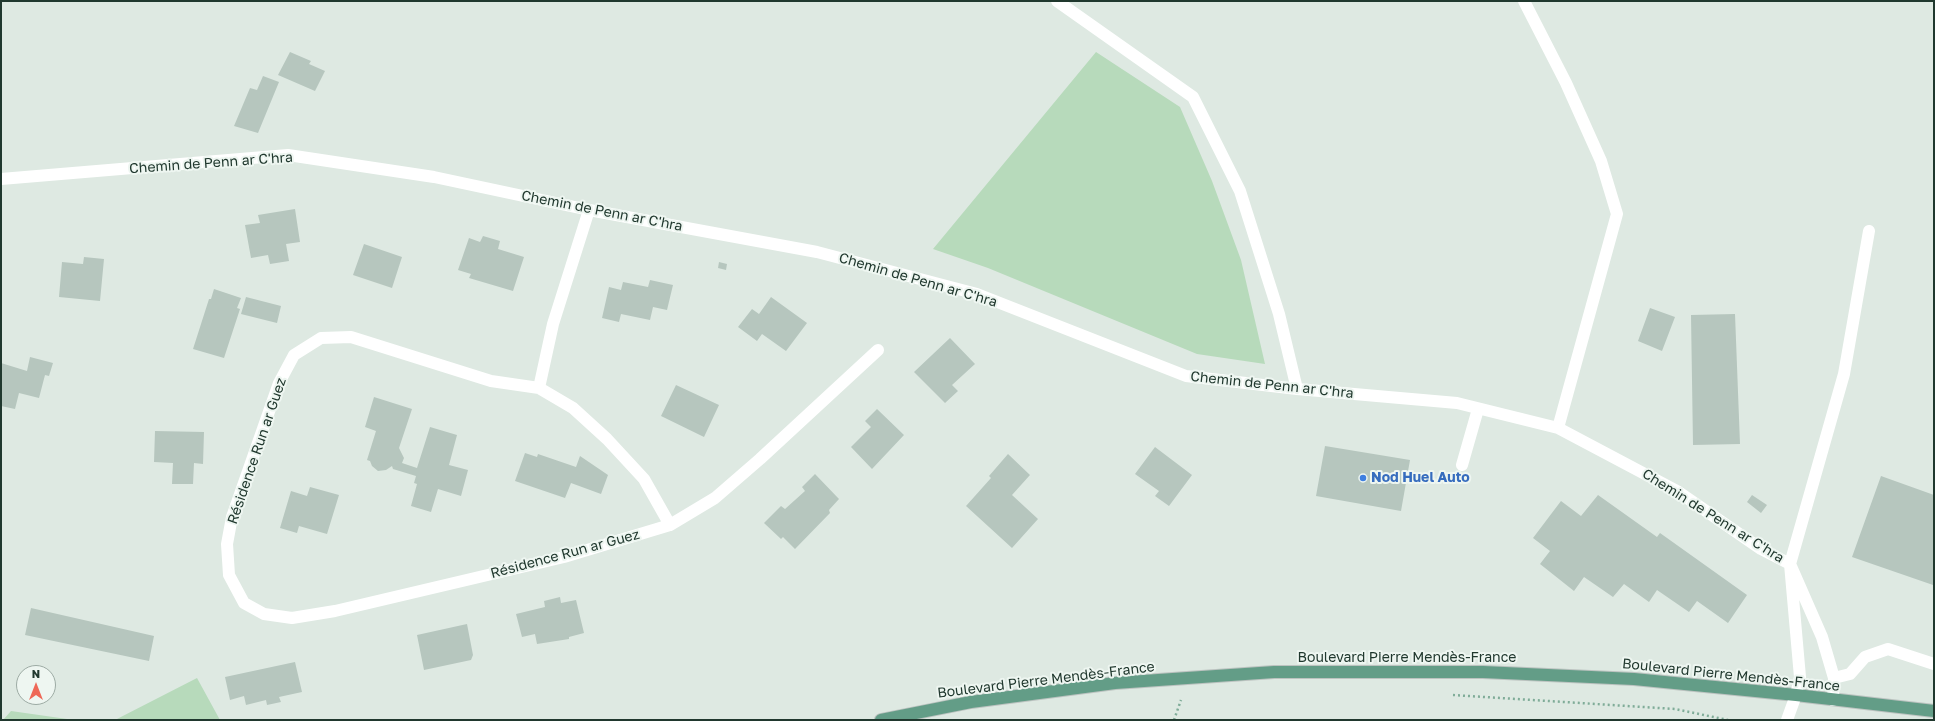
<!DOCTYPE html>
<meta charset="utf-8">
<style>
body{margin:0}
#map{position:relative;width:1935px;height:721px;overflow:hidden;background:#dee9e2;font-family:"Golos Text",sans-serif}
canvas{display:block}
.frame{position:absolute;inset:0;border:2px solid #20382e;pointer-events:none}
.north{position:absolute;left:16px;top:665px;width:40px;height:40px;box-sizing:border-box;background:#eef6f1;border:1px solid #9caaa3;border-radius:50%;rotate:0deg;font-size:11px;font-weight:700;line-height:16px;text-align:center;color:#20382e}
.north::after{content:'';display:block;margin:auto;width:14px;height:18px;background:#ee6857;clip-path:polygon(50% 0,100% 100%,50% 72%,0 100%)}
</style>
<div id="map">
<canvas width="1935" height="721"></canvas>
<div class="frame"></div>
<div class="north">N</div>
</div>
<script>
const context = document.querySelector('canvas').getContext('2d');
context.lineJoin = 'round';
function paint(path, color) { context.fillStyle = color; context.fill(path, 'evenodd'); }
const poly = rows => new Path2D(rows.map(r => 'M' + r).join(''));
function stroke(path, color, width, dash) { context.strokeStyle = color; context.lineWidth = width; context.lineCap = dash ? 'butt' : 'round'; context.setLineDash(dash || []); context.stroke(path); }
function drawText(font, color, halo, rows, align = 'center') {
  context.font = font + ' "Golos Text",sans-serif'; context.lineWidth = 4; context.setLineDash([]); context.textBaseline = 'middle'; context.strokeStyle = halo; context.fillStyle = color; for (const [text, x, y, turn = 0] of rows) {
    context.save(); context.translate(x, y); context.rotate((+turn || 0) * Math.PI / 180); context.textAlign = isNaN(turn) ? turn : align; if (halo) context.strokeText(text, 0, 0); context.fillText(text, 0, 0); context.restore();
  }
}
paint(poly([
 [1096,52,1180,107,1212,181,1241,260,1265,364,1197,354,988,268,933,249],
 [197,678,220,720,115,720],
 [11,711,74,720,3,720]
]), '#b7dabb');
paint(poly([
 [290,52,311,61,309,64,325,71,315,91,278,75],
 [263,76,279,82,258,133,234,126,250,88,257,90],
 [295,209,300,242,286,244,289,261,270,264,268,255,251,258,245,225,260,223,258,215],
 [483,236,500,241,498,249,524,257,513,291,469,278,471,274,458,270,469,238,480,242],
 [364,244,402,257,392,288,353,275],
 [84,257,104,259,100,301,59,297,62,262,83,264],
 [719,262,727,264,726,270,718,268],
 [650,280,673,285,667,310,653,307,650,320,621,314,619,322,602,318,609,287,621,290,623,282,648,287],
 [214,289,241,298,237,308,240,309,224,358,193,349,209,299,211,299],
 [246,297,281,306,277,323,241,314],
 [771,297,807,323,786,351,762,334,757,341,738,327,752,309,759,314],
 [1650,308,1675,317,1662,351,1638,341],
 [1735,314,1740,444,1693,445,1691,315],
 [950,338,975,364,952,385,958,391,945,403,914,372],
 [30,357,53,363,49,376,45,375,39,398,19,393,15,409,1,406,1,363,27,371],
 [676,385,719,405,704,437,661,416],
 [374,397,412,409,399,448,404,458,402,463,417,468,430,427,457,435,449,465,468,470,461,496,438,489,431,512,411,506,417,484,414,483,416,476,393,469,392,466,386,470,378,471,372,466,370,461,367,460,376,431,365,427],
 [877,409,904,435,872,469,851,447,871,427,865,421],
 [155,431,204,432,203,464,194,463,193,484,172,484,173,463,154,462],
 [1325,446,1410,460,1401,511,1316,496],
 [1155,447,1192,475,1169,506,1155,496,1159,491,1135,474],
 [525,453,537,457,538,454,576,467,580,456,608,475,601,494,571,483,565,498,515,481],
 [1008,454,1030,475,1012,495,1038,519,1012,548,966,506,991,478,989,476],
 [815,474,839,499,829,510,830,513,795,549,783,537,781,539,764,523,781,506,785,509,805,491,802,487],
 [1881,476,1934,495,1933,585,1852,557],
 [310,487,339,495,327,534,299,526,297,533,280,528,291,491,307,496],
 [1598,495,1657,537,1660,533,1747,595,1728,623,1697,601,1689,612,1657,590,1649,602,1624,584,1613,597,1584,577,1574,591,1540,564,1550,551,1533,538,1561,501,1581,516],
 [1752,495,1767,505,1761,513,1747,502],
 [560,597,561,603,576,600,584,633,569,637,569,639,537,644,535,634,522,637,516,614,545,607,544,601],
 [31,608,154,636,149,661,25,635],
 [467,624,473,655,471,660,424,670,417,635],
 [295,662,302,692,279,697,281,702,267,705,266,700,246,705,244,696,230,700,225,677]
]), '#b6c6be');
const primary = poly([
 [881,720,971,702,1115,683,1274,672,1483,672,1634,679,1796,695,1934,711]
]);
stroke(primary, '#bcc3c0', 14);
stroke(poly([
 [1453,695,1675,709,1728,720],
 [1174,720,1181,700]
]), '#7fac98', 2.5, [2, 3]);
stroke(poly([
 [1462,465,1478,409],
 [1834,678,1850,674,1865,657,1888,649,1934,664]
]), '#fff', 12);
stroke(poly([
 [1057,1,1193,97,1240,191,1279,314,1297,389],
 [1524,1,1566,83,1601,161,1617,214,1558,428],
 [1,179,288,155,434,177,589,210,817,252,977,294,1186,376,1297,389,1457,403,1558,428,1677,491,1761,549,1790,564,1822,637,1834,678,1833,700],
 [539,388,573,408,607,439,644,479,670,525,564,557,335,611,292,618,264,614,244,603,229,575,227,544,232,517,279,383,294,355,321,338,351,337,491,381,539,388,553,324,589,210],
 [670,525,715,498,760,459,878,350],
 [1787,720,1796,695,1800,677,1790,564,1844,374,1869,231]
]), '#fff', 12);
stroke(primary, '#639d87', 12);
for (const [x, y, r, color] of [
 [1363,478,4,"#3f7fe0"]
]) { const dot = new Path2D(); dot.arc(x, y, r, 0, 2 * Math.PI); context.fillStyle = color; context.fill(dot); stroke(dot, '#eef6f1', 1.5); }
drawText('14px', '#20382e', '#eef6f1', [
 ["Chemin de Penn ar C'hra",211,163,-4],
 ["Chemin de Penn ar C'hra",602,211,11],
 ["Chemin de Penn ar C'hra",918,280,16],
 ["Chemin de Penn ar C'hra",1272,385,6],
 ["Résidence Run ar Guez",257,451,-71],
 ["Chemin de Penn ar C'hra",1713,516,32],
 ["Résidence Run ar Guez",565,554,-15],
 ["Boulevard Pierre Mendès-France",1407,658],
 ["Boulevard Pierre Mendès-France",1731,675,6],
 ["Boulevard Pierre Mendès-France",1046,680,-7]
]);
drawText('bold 14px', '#366cbe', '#eef6f1', [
 ["Nod Huel Auto",1371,478]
], 'left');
</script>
